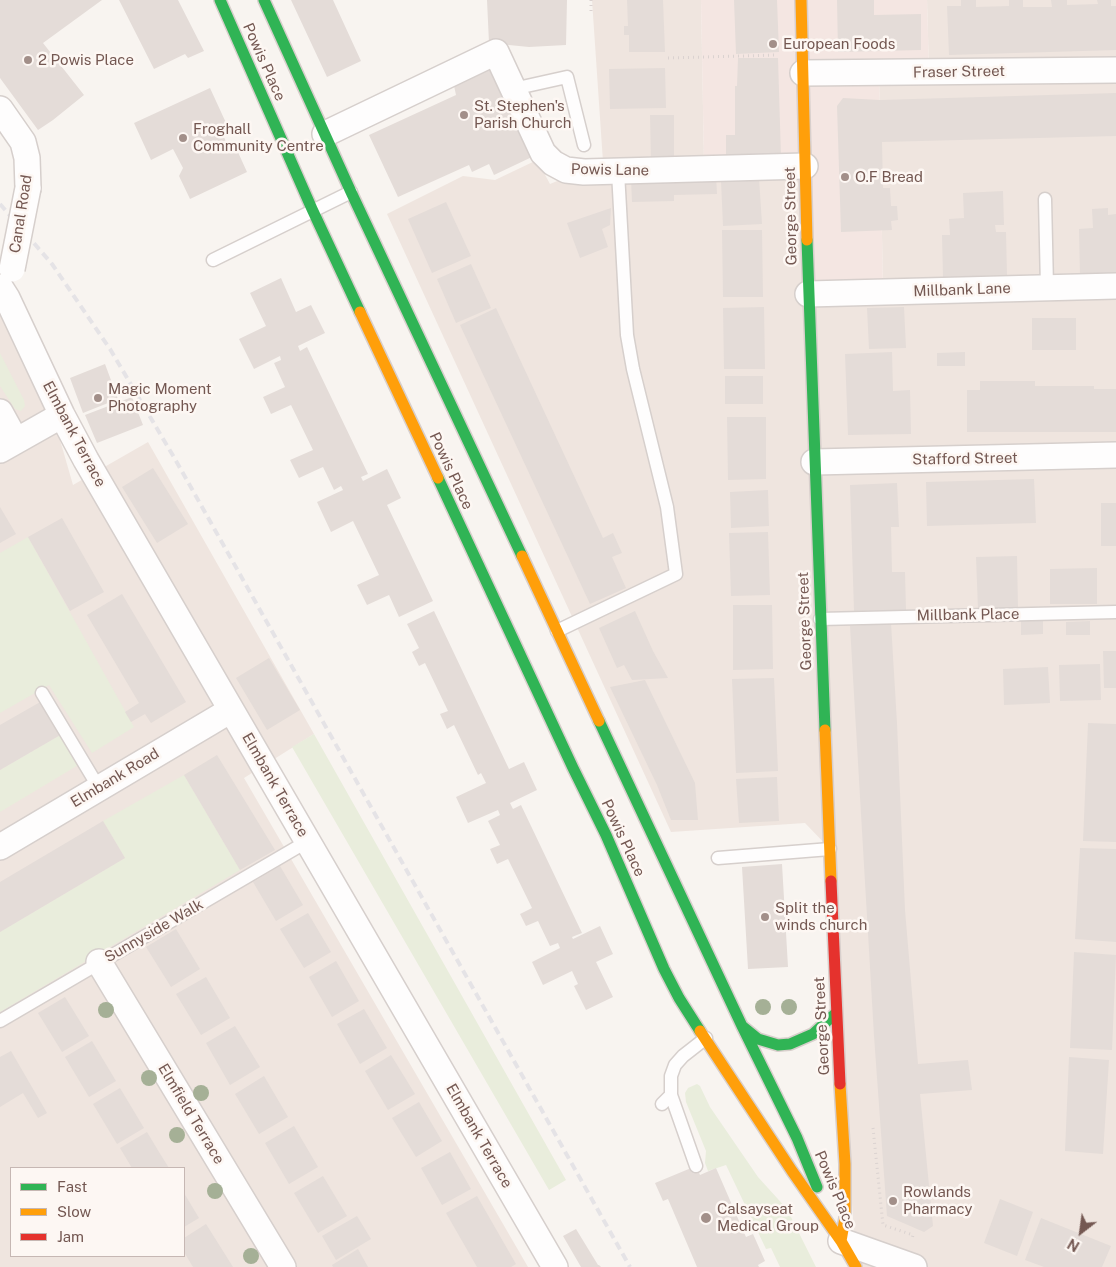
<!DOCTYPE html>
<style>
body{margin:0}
#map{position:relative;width:1116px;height:1267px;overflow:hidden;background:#f8f4f0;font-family:"Public Sans",sans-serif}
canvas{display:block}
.legend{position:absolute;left:10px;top:1167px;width:175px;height:90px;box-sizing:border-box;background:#fdf7f3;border:1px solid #c6b7b3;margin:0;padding:6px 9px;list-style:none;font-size:15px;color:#745852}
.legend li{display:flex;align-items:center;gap:10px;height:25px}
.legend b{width:25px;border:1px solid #c6b7b3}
.north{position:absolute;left:1056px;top:1207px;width:50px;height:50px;-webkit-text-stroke:4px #fdf7f3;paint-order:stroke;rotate:210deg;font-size:14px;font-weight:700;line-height:20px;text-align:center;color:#745852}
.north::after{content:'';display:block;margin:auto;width:18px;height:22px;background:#745852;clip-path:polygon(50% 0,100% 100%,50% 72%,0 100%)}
</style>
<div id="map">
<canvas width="1116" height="1267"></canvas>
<ul class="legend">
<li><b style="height:6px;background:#30b455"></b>Fast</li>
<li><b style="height:6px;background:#ff9f0a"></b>Slow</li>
<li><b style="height:6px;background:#e5322d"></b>Jam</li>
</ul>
<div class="north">N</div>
</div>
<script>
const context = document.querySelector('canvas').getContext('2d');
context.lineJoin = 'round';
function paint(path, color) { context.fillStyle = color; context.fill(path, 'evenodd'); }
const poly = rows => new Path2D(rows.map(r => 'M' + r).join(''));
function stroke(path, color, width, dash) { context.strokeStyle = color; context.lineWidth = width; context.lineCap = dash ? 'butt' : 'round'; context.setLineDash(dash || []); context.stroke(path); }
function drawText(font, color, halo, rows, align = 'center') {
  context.font = font + ' "Public Sans",sans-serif'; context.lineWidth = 5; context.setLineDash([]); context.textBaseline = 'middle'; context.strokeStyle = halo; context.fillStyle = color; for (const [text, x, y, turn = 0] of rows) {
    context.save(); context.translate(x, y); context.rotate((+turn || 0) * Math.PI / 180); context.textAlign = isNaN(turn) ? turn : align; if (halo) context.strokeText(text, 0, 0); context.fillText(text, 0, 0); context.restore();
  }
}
paint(poly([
 [592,0,701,0,704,160,805,166,883,291,879,73,929,72,927,0,1116,0,1116,1267,856,1267,830,849,805,823,671,832,387,214,463,176,495,180,537,160,550,184,603,162],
 [0,304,43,381,73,485,148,442,314,734,244,778,528,1267,0,1267],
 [11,1168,184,1168,184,1256,11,1256]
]), '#efe5df');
paint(poly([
 [701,0,927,0,929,72,879,73,883,292,808,294,805,167,704,160]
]), '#f4e6e2');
paint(poly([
 [0,353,24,400,25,406,21,411,15,409,0,386],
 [28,537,134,727,92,753,49,685,0,713,0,553],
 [62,734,80,764,0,812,0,770],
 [314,734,566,1180,549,1190,292,747],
 [184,775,240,870,0,1012,0,932,125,858,103,821],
 [697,1084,700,1086,710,1107,758,1177,787,1209,816,1267,780,1267,771,1248,766,1249,726,1165,708,1171,705,1163,706,1151,686,1102,685,1093,688,1088]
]), '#e9eddc');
paint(poly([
 [0,0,102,0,43,43,84,95,53,120,38,130,0,78],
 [119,0,178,0,204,51,188,58,185,54,154,69],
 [291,0,333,0,361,61,327,77],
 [487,0,567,0,566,45,529,47,489,43],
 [627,0,663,0,665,52,629,52,629,35,624,35,624,26,628,26],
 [734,0,777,0,779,52,736,54],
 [837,0,874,0,874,15,921,14,921,50,838,52],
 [961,0,976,0,976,7,1009,6,1009,0,1023,0,1023,7,1052,7,1051,0,1067,0,1067,5,1098,4,1097,0,1111,0,1111,6,1116,6,1116,50,949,55,947,6,961,6],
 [738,58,778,58,781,157,726,158,726,135,735,135,735,86,737,86],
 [491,64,534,156,494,175,489,164,472,172,469,165,398,197,369,135,456,95,453,81],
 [665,68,666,108,610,109,609,69],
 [210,88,227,125,220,128,231,153,237,150,247,172,190,199,179,176,183,168,173,149,151,160,134,123],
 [1116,93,1116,136,882,142,883,188,890,188,891,206,897,206,898,220,891,221,892,230,841,232,837,106,843,98,880,100],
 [650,115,674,115,674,161,651,162],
 [716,176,717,194,674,195,674,201,632,202,631,179],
 [759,178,762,224,723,226,721,181],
 [1003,191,1004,225,995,225,996,232,1006,232,1007,275,943,277,942,235,950,235,949,219,964,218,963,193],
 [446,202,471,256,432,273,408,219],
 [611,208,610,225,602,229,608,247,580,258,567,223],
 [1108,208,1108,215,1116,214,1116,274,1080,276,1079,229,1093,228,1092,209],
 [722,230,762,230,763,297,723,297],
 [471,264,491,308,456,323,437,279],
 [281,278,296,312,311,305,325,333,298,346,300,351,307,347,368,474,361,477,363,481,387,469,401,498,387,505,433,601,399,617,389,595,367,605,357,585,379,575,353,521,331,532,317,502,343,490,341,486,334,490,323,467,299,478,290,460,313,450,291,405,271,414,263,397,285,387,274,363,281,360,280,356,254,369,239,339,266,326,250,293],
 [764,307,765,369,724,369,723,308],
 [904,307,906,348,869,349,867,308],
 [496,308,603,538,613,533,622,553,612,557,626,588,590,604,460,325],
 [1032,318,1076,318,1076,350,1032,350],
 [892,352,893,391,910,390,911,434,848,435,845,354],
 [965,352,965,366,937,366,937,353],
 [105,364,118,399,83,413,70,378],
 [725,376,763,376,763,404,725,404],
 [980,381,1035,381,1035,386,1094,386,1094,389,1116,389,1116,432,967,432,967,390,980,390],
 [132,397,143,425,97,443,85,415],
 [727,417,766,417,766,479,728,480],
 [153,468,188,524,157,543,122,487],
 [1034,479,1036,523,927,526,926,482],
 [897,483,899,527,891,527,892,572,905,572,906,610,854,611,850,485],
 [768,490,769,526,731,528,730,492],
 [1101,503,1116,503,1116,546,1101,546],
 [0,507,16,534,0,543],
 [62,518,104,592,70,611,28,537],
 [768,532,770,595,731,596,729,533],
 [1017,556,1018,608,978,609,976,557],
 [1097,568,1097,604,1050,604,1050,569],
 [122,594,186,702,151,723,145,714,131,722,125,712,139,703,87,615],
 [733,605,772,605,773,669,733,670],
 [434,611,509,769,524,762,537,790,510,803,513,809,521,805,582,933,572,937,573,939,600,926,613,954,596,962,613,997,586,1010,574,986,578,984,572,971,543,985,532,962,560,948,558,943,550,946,538,921,526,926,520,914,532,908,508,859,497,864,490,849,500,845,488,821,500,815,498,810,468,823,456,797,486,783,481,773,478,775,454,725,447,729,440,714,448,711,425,663,419,666,412,652,419,648,407,624],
 [635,611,653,651,668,678,632,680,624,665,617,668,599,628],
 [1043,620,1043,634,1021,635,1021,621],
 [1090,621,1090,635,1066,635,1066,622],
 [891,623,897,723,905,910,918,1064,968,1060,972,1090,920,1094,933,1226,924,1232,887,1216,874,1036,850,626],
 [1103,651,1116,651,1116,688,1104,688],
 [269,658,300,710,267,730,236,678],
 [1100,664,1101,700,1060,701,1059,665],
 [1048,667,1050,703,1004,705,1003,669],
 [774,678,778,771,736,773,732,679],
 [645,680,695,783,698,820,671,820,657,785,610,687],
 [42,701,62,734,0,770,0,725],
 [1088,723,1116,724,1116,842,1083,841],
 [217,755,275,850,240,870,184,775],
 [777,777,779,821,739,823,736,779],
 [103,821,125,858,0,932,0,882],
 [1080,848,1116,849,1116,942,1075,939],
 [782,864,788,967,748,969,742,867],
 [280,866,303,905,276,921,253,882],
 [308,913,331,952,304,968,280,929],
 [176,929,200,969,171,987,146,947],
 [1074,952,1116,955,1112,1050,1070,1048],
 [336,961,359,1001,332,1017,309,977],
 [206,977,230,1018,201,1035,176,994],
 [65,997,89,1036,62,1052,38,1013],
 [364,1009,387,1048,360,1064,337,1024],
 [235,1026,260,1067,230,1085,206,1043],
 [92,1041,116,1081,89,1097,65,1057],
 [11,1051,47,1113,38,1118,23,1093,0,1107,0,1057],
 [391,1055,415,1094,388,1110,365,1071],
 [1069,1057,1109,1060,1103,1154,1065,1151],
 [264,1076,288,1117,259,1134,235,1094],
 [120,1088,144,1128,117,1144,93,1104],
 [419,1102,442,1141,416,1157,392,1118],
 [294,1126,318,1167,289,1184,265,1143],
 [147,1132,159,1152,169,1168,132,1168,120,1148],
 [450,1152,471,1189,442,1205,421,1168],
 [696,1166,700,1175,716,1168,746,1237,753,1234,765,1261,758,1265,759,1267,697,1267,668,1199,663,1201,655,1183],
 [323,1176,347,1216,318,1233,294,1193],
 [184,1193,199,1218,184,1227],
 [477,1196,516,1264,511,1267,477,1267,446,1213],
 [1000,1199,1033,1212,1017,1256,984,1243],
 [357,1216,371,1239,336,1260,322,1236],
 [1041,1218,1111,1246,1102,1267,1044,1267,1025,1260],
 [206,1224,223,1251,233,1267,193,1267,184,1252,184,1238],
 [576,1229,598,1265,599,1265,601,1267,581,1267,563,1236],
 [358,1249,368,1267,333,1267,332,1265]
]), '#e4dcd8');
const lane = poly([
 [513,89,567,77,584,145],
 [1045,199,1047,287],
 [213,260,351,192],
 [820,619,1116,612],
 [557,631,676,574,667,507,633,369,627,335,618,172],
 [42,693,99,788],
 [718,858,830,849],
 [0,1021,308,841],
 [662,1104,671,1095],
 [696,1166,671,1095,671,1076,675,1065,683,1056,706,1038]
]);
const street = poly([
 [803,73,1116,70],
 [0,109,23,142,27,158,28,188],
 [325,134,496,52,543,153,553,163,566,170,584,172,805,166],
 [0,287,7,298,62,415,86,460,555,1267],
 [808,294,1116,286],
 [0,412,16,441],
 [0,450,62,415],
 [814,462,1116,455],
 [0,847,231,710],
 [99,962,283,1267],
 [841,1241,914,1267]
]);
const fast = poly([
 [220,0,312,209,360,312],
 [264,0,351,192,522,556],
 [807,240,825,730],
 [438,478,573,768,606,835,664,969,679,998,700,1031],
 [599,721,742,1026,797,1138,817,1187],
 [742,1026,758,1039,778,1045,790,1044,813,1034,836,1013]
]);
const slow = poly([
 [801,0,807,240],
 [360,312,438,478],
 [522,556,599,721],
 [825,730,831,881],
 [700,1031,792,1171,841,1241,856,1267],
 [840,1084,845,1164,845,1218,841,1241]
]);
const jam = poly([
 [831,881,840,1084]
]);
stroke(lane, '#d6cfcc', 15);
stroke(street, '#d6cfcc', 28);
stroke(fast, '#d8cfcc', 14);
stroke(slow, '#d8cfcc', 14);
stroke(jam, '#d8cfcc', 14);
stroke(poly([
 [591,0,591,15],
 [668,58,777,55],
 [873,1128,883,1225,913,1235,912,1239]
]), '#dad2d0', 3, [1, 4]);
stroke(lane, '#fefdfd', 12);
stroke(street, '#fefdfd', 25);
stroke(fast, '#30b455', 11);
stroke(slow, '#ff9f0a', 11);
stroke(jam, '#e5322d', 11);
stroke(poly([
 [0,204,52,264,110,349,175,459,630,1267]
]), '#e5e3e6', 4, [8, 5]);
const streetBridge = poly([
 [12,269,28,188]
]);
stroke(streetBridge, '#d6cfcc', 28, []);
stroke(streetBridge, '#fefdfd', 25);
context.fillStyle = '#a5b096';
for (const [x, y] of [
 [763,1007],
 [789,1007],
 [106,1010],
 [149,1078],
 [201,1093],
 [177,1135],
 [215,1191],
 [251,1256]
]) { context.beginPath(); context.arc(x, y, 8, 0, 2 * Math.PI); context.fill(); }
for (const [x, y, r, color] of [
 [773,44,5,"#a28f89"],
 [28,60,5,"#a28f89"],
 [464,115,5,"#a28f89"],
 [183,138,5,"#a28f89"],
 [845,177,5,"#a28f89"],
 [98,398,5,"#a28f89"],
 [765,917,5,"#a28f89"],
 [893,1201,5,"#a28f89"],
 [706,1218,6,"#a28f89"]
]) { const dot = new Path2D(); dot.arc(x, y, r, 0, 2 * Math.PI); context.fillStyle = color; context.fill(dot); stroke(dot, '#fdf7f3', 2); }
drawText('15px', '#745852', '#fdf7f3', [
 ["European Foods",783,44],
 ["2 Powis Place",38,60],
 ["St. Stephen's",474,106],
 ["Parish Church",474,123],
 ["Froghall",193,129],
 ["Community Centre",193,146],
 ["O.F Bread",855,177],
 ["Magic Moment",108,389],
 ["Photography",108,406],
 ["Split the",775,908],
 ["winds church",775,925],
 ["Rowlands",903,1192],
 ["Pharmacy",903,1209],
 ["Calsayseat",717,1209],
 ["Medical Group",717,1226]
], 'left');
drawText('15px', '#745852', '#fdf7f3', [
 ["Powis Place",264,62,66],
 ["Fraser Street",959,72,-1],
 ["Powis Lane",610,170,1],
 ["Canal Road",21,214,-81],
 ["George Street",791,216,-91],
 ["Millbank Lane",962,290,-2],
 ["Elmbank Terrace",74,434,62],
 ["Stafford Street",965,459,-1],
 ["Powis Place",451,471,65],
 ["Millbank Place",968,615,-1],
 ["George Street",805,621,-92],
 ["Elmbank Road",115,778,-31],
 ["Elmbank Terrace",275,785,60],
 ["Powis Place",623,838,65],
 ["Sunnyside Walk",154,931,-30],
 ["George Street",822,1026,-93],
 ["Elmfield Terrace",191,1114,59],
 ["Elmbank Terrace",479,1136,60],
 ["Powis Place",835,1190,67]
]);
</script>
